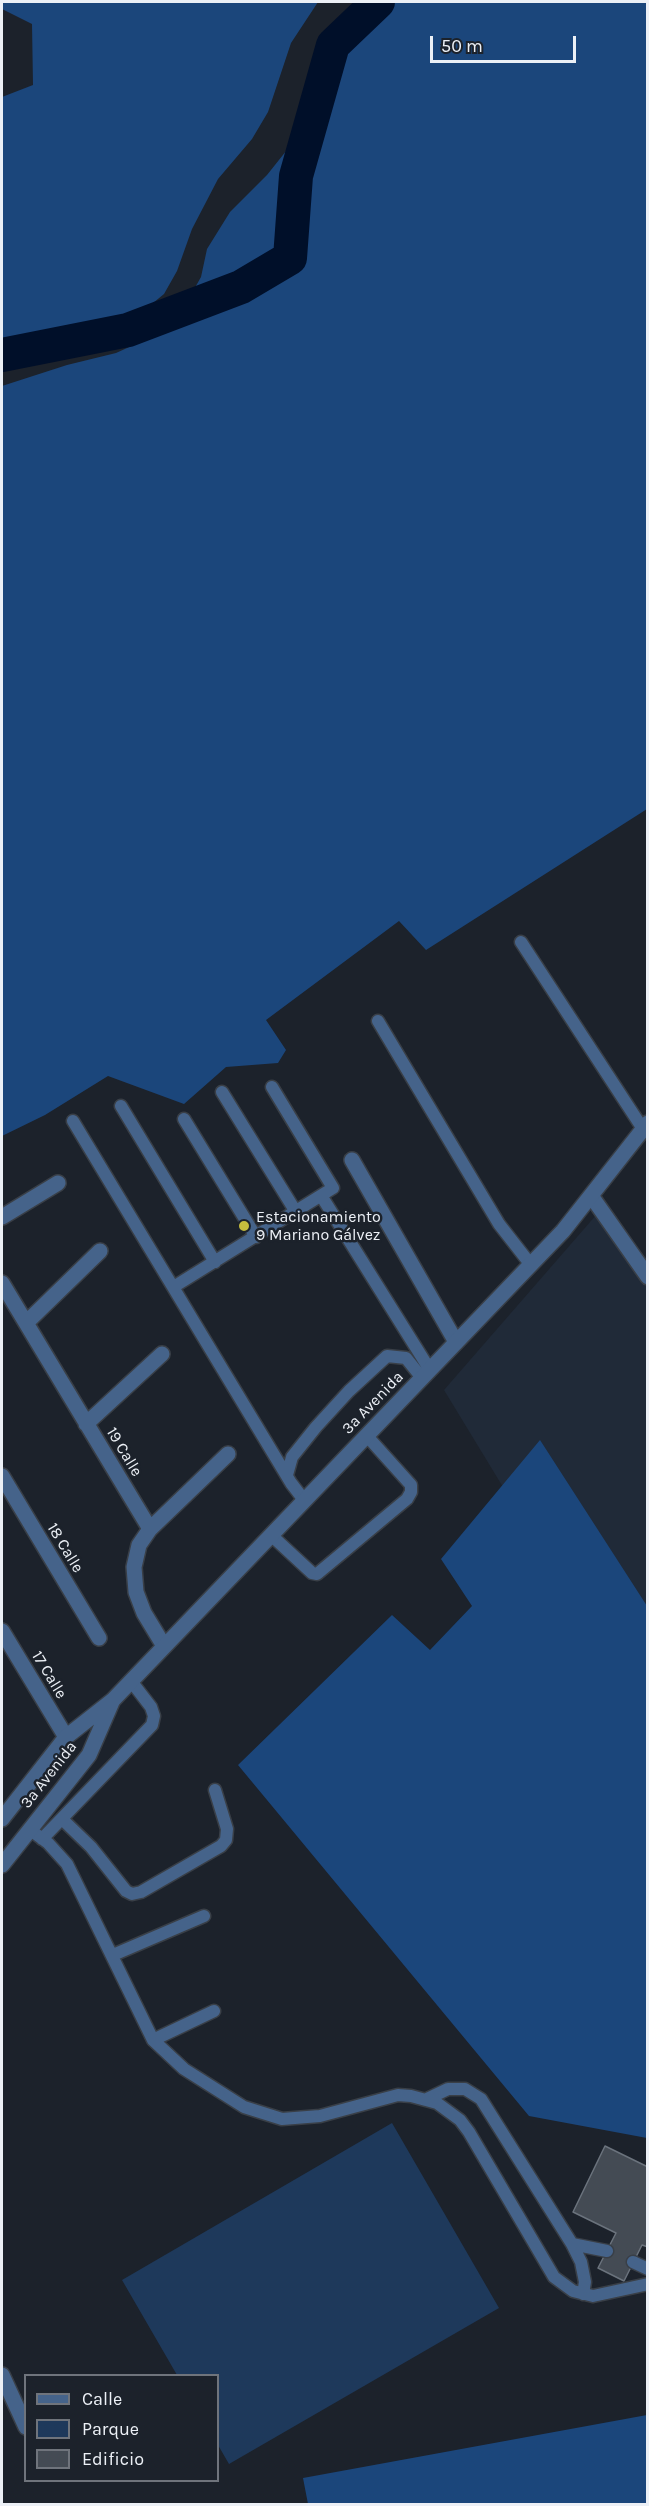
<!DOCTYPE html>
<meta charset="utf-8">
<style>
body{margin:0}
#map{position:relative;width:649px;height:2506px;overflow:hidden;background:#1c222b;font-family:Karla,sans-serif}
canvas{display:block}
.frame{position:absolute;inset:0;border:3px solid #ecf0f6;pointer-events:none}
.legend{position:absolute;left:24px;top:2374px;width:195px;height:108px;box-sizing:border-box;background:#1c222b;border:2px solid #6f747c;margin:0;padding:8px 10px;list-style:none;font-size:18px;color:#ecf0f6}
.legend li{display:flex;align-items:center;gap:12px;height:30px}
.legend b{width:30px;border:2px solid #6f747c}
.scale{position:absolute;left:430px;top:36px;width:146px;height:27px;box-sizing:border-box;border:3px solid #ecf0f6;border-top:0;padding-left:8px;font-size:18px;line-height:21px;white-space:nowrap;color:#ecf0f6;-webkit-text-stroke:4px #1c222b;paint-order:stroke}
</style>
<div id="map">
<canvas width="649" height="2506"></canvas>
<div class="frame"></div>
<ul class="legend">
<li><b style="height:8px;background:#45638a"></b>Calle</li>
<li><b style="height:16px;background:#1e395b"></b>Parque</li>
<li><b style="height:16px;background:#444b54"></b>Edificio</li>
</ul>
<div class="scale">50 m</div>
</div>
<script>
const context = document.querySelector('canvas').getContext('2d');
context.lineJoin = 'round';
function paint(path, color) { context.fillStyle = color; context.fill(path, 'evenodd'); }
const poly = rows => new Path2D(rows.map(r => 'M' + r).join(''));
function stroke(path, color, width, dash) { context.strokeStyle = color; context.lineWidth = width; context.lineCap = dash ? 'butt' : 'round'; context.setLineDash(dash || []); context.stroke(path); }
function drawText(font, color, halo, rows, align = 'center') {
  context.font = font + ' Karla,sans-serif'; context.lineWidth = 5; context.setLineDash([]); context.textBaseline = 'middle'; context.strokeStyle = halo; context.fillStyle = color; for (const [text, x, y, turn = 0] of rows) {
    context.save(); context.translate(x, y); context.rotate((+turn || 0) * Math.PI / 180); context.textAlign = isNaN(turn) ? turn : align; if (halo) context.strokeText(text, 0, 0); context.fillText(text, 0, 0); context.restore();
  }
}
paint(poly([
 [604,1206,647,1274,647,1724,444,1390]
]), '#202a38');
paint(poly([
 [392,2123,499,2308,229,2464,218,2445,218,2376,177,2375,122,2280]
]), '#1e395b');
paint(poly([
 [2,2,318,2,291,43,268,112,252,139,218,179,192,229,177,271,164,294,136,317,103,334,2,365,2,97,33,85,32,24,2,9],
 [359,2,647,2,647,809,426,950,399,921,266,1020,286,1050,278,1063,226,1067,184,1104,108,1076,45,1115,2,1136,2,386,67,365,116,353,147,339,184,307,201,277,207,249,230,212,267,175,306,126,315,91],
 [540,1440,647,1606,647,2138,529,2116,238,1765,392,1615,430,1650,472,1606,441,1559],
 [647,2415,647,2504,308,2504,303,2478]
]), '#1b467b');
stroke(poly([
 [2,355,128,330,241,287,290,258,296,176,333,45,378,2]
]), '#000f29', 34);
const building = poly([
 [605,2146,648,2167,648,2247,642,2245,624,2281,598,2268,616,2233,573,2212,605,2146]
]);
paint(building, '#444b54');
stroke(building, '#6b737d', 1.5);
const service = poly([
 [521,942,643,1129],
 [378,1021,499,1224,531,1265],
 [222,1092,296,1212],
 [121,1106,215,1262],
 [184,1119,256,1237],
 [73,1121,291,1483,304,1500],
 [322,1197,430,1370],
 [175,1286,333,1188,272,1087],
 [287,1475,292,1457,316,1427,349,1391,387,1356,406,1358,422,1378],
 [271,1535,312,1573,317,1574,407,1499,411,1492,411,1485,367,1436],
 [63,1820,91,1847,126,1891,132,1894,141,1892,221,1846,226,1840,227,1829,215,1790],
 [29,1829,48,1843,67,1864,153,2040,184,2069,244,2107,282,2119,320,2116,398,2095,411,2096,437,2103,460,2120,469,2132,554,2277,573,2291,593,2296,648,2284],
 [42,1839,152,1725,154,1716,151,1707,131,1681],
 [113,1955,204,1916],
 [153,2040,214,2011],
 [427,2099,448,2089,465,2089,481,2099,572,2244,581,2262,585,2282,583,2294],
 [572,2244,607,2251],
 [633,2262,648,2269]
]);
const minor = poly([
 [352,1160,456,1342],
 [592,1197,648,1277],
 [2,1217,58,1183],
 [2,1283,150,1529],
 [26,1323,100,1251],
 [86,1424,162,1354],
 [2,1476,99,1638],
 [2,1631,66,1737],
 [164,1646,144,1613,136,1592,134,1567,139,1545,150,1529,228,1454],
 [2,2375,26,2427]
]);
const tertiary = poly([
 [2,1819,66,1737,113,1700,563,1231,648,1123],
 [2,1865,89,1755,112,1702]
]);
stroke(service, '#393f47', 15);
stroke(minor, '#393f47', 18);
stroke(tertiary, '#393f47', 18);
stroke(service, '#45638a', 12);
stroke(minor, '#45638a', 15);
stroke(tertiary, '#45638a', 15);
for (const [x, y, r, color] of [
 [244,1226,6,"#c5bc3d"]
]) { const dot = new Path2D(); dot.arc(x, y, r, 0, 2 * Math.PI); context.fillStyle = color; context.fill(dot); stroke(dot, '#1c222b', 2); }
drawText('16px', '#ecf0f6', '#1c222b', [
 ["Estacionamiento",256,1217],
 ["9 Mariano Gálvez",256,1235]
], 'left');
drawText('16px', '#ecf0f6', '#1c222b', [
 ["3a Avenida",373,1403,-46],
 ["19 Calle",124,1452,59],
 ["18 Calle",65,1548,59],
 ["17 Calle",49,1675,59],
 ["3a Avenida",49,1775,-52]
]);
</script>
